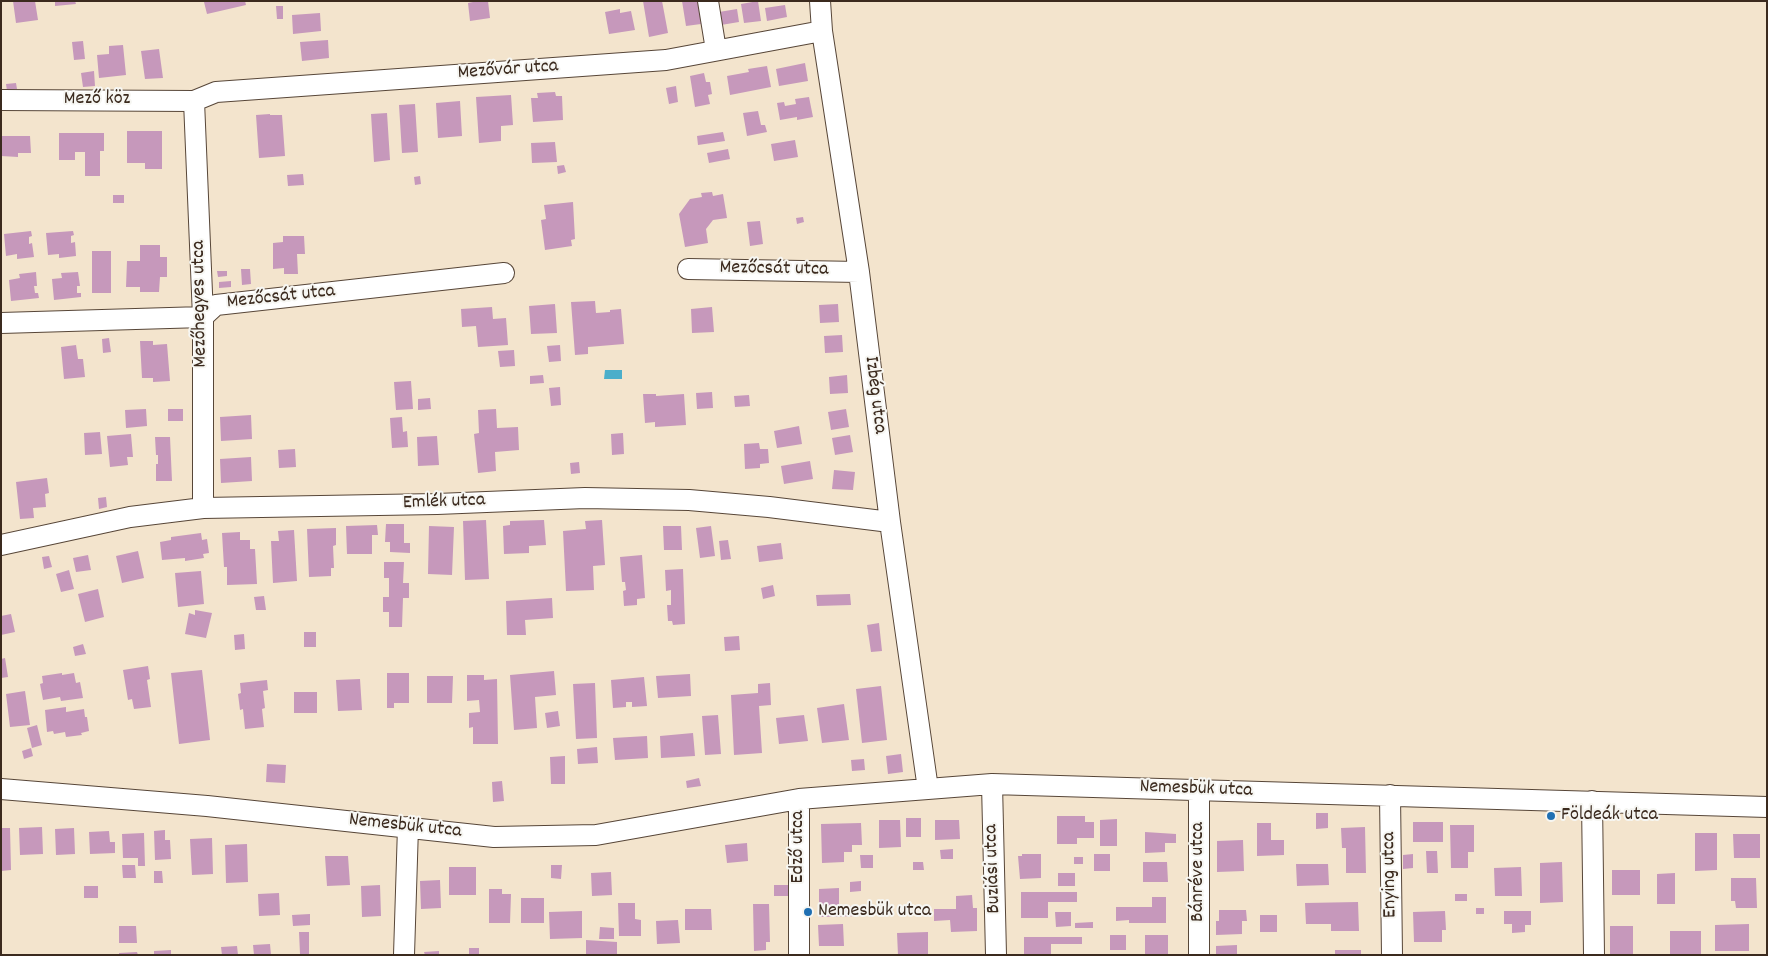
<!DOCTYPE html>
<meta charset="utf-8">
<style>
body{margin:0}
#map{position:relative;width:1768px;height:956px;overflow:hidden;background:#f3e4cd;font-family:Dekko,sans-serif}
canvas{display:block}
.frame{position:absolute;inset:0;border:2px solid #3b2a1e;pointer-events:none}
</style>
<div id="map">
<canvas width="1768" height="956"></canvas>
<div class="frame"></div>
</div>
<script>
const context = document.querySelector('canvas').getContext('2d');
context.lineJoin = 'round';
function paint(path, color) { context.fillStyle = color; context.fill(path, 'evenodd'); }
const poly = rows => new Path2D(rows.map(r => 'M' + r).join(''));
function stroke(path, color, width, dash) { context.strokeStyle = color; context.lineWidth = width; context.lineCap = dash ? 'butt' : 'round'; context.setLineDash(dash || []); context.stroke(path); }
function drawText(font, color, halo, rows, align = 'center') {
  context.font = font + ' Dekko,sans-serif'; context.lineWidth = 4; context.setLineDash([]); context.textBaseline = 'middle'; context.strokeStyle = halo; context.fillStyle = color; for (const [text, x, y, turn = 0] of rows) {
    context.save(); context.translate(x, y); context.rotate((+turn || 0) * Math.PI / 180); context.textAlign = isNaN(turn) ? turn : align; if (halo) context.strokeText(text, 0, 0); context.fillText(text, 0, 0); context.restore();
  }
}
paint(poly([
 [605,370,622,370,622,379,604,379]
]), '#4baeca');
paint(poly([
 [13,1,35,1,38,20,16,23],
 [55,1,75,1,76,4,55,6],
 [245,1,246,5,207,14,204,2],
 [478,1,488,1,490,18,470,21,468,3],
 [643,1,662,1,668,33,649,37],
 [682,1,698,1,701,24,686,26],
 [758,1,761,21,744,23,741,4],
 [785,5,787,17,767,21,765,8],
 [276,6,283,6,283,19,277,19],
 [620,9,620,13,631,11,635,30,609,34,605,12],
 [737,9,739,22,721,25,719,12],
 [320,13,321,31,293,34,292,15],
 [328,40,329,58,302,61,300,42],
 [83,41,85,59,74,60,72,42],
 [123,45,126,75,99,78,97,55,109,54,109,46],
 [159,49,163,78,145,79,141,51],
 [805,63,808,81,779,86,776,69],
 [767,66,771,87,730,95,727,76,749,72,748,69],
 [94,71,95,86,83,87,81,73],
 [704,73,706,82,710,82,712,94,708,95,710,104,695,107,690,76],
 [16,83,17,89,7,91,6,84],
 [676,86,678,102,669,104,666,88],
 [555,92,556,96,562,96,563,120,533,122,531,98,538,98,537,93],
 [511,95,513,125,501,126,501,141,479,143,476,97],
 [809,97,813,117,797,120,797,117,780,120,777,103,784,102,785,106,796,104,795,99],
 [460,101,462,136,438,138,436,103],
 [415,104,418,152,402,153,399,105],
 [758,111,761,125,765,125,767,132,747,136,743,113],
 [387,113,390,160,374,162,371,114],
 [270,114,270,115,282,115,285,156,259,158,256,115],
 [127,131,162,131,162,169,145,169,145,163,127,163],
 [723,132,725,141,698,145,697,136],
 [59,133,104,133,104,151,100,151,100,176,85,176,85,152,75,152,75,160,59,160],
 [1,136,30,136,31,153,18,153,18,157,1,156],
 [795,140,798,157,774,161,771,144],
 [555,142,557,162,532,163,531,143],
 [728,149,730,159,709,163,707,153],
 [564,165,566,172,558,174,557,166],
 [303,174,304,185,288,186,287,175],
 [420,176,421,184,415,185,414,177],
 [712,192,713,196,723,194,727,218,713,220,706,229,708,243,685,247,679,214,690,199,702,197,701,193],
 [113,195,124,195,124,203,113,203],
 [573,202,575,239,571,240,572,246,545,250,541,220,546,219,544,205],
 [803,217,804,222,797,224,796,218],
 [760,221,763,244,750,246,747,222],
 [31,231,32,236,29,237,29,244,32,243,34,257,17,259,17,254,6,256,4,234],
 [73,231,74,235,71,236,71,243,75,242,76,256,59,258,59,254,48,255,46,233],
 [283,236,304,236,305,254,297,254,298,274,284,274,284,268,273,269,273,243,283,242],
 [140,245,160,245,160,257,167,257,167,277,160,277,159,292,140,292,140,287,126,287,127,261,140,261],
 [92,251,111,251,111,293,92,293],
 [241,269,250,269,251,284,242,285],
 [217,271,227,271,227,276,218,277],
 [36,272,37,286,34,286,35,293,38,293,39,298,11,301,9,280,20,278,19,274],
 [78,272,80,286,77,286,77,293,81,293,81,297,54,300,52,279,62,278,61,273],
 [231,281,231,287,219,288,219,282],
 [595,301,596,313,610,312,610,310,621,309,624,344,588,347,588,354,575,355,571,302],
 [555,304,557,333,531,334,529,306],
 [838,304,839,322,820,323,819,305],
 [492,307,493,319,506,318,508,345,478,347,476,326,462,327,461,309],
 [712,307,714,332,692,333,691,309],
 [842,335,843,352,825,353,824,336],
 [109,338,111,352,103,353,102,339],
 [140,341,153,341,153,345,167,344,170,381,153,382,153,378,142,378],
 [76,345,78,359,83,359,85,377,64,379,61,347],
 [560,345,561,361,549,362,547,346],
 [514,350,515,366,500,367,498,351],
 [543,375,544,383,530,384,530,376],
 [847,375,848,393,830,394,829,377],
 [411,381,413,409,396,410,394,382],
 [560,387,561,405,551,406,549,388],
 [712,392,713,408,697,409,696,393],
 [643,394,656,394,656,396,684,394,686,425,655,427,655,422,645,423],
 [749,395,750,406,735,407,734,396],
 [430,398,431,409,418,410,418,399],
 [146,409,147,426,126,428,125,410],
 [168,409,183,409,183,421,168,421],
 [496,409,497,428,518,427,519,450,495,452,496,471,478,473,474,434,479,433,478,410],
 [846,409,849,427,831,430,828,412],
 [251,415,252,439,221,441,220,417],
 [402,417,403,432,407,431,408,447,392,448,390,418],
 [799,426,802,444,777,448,774,431],
 [100,432,102,454,85,455,84,433],
 [623,433,624,454,612,455,611,434],
 [131,434,133,457,127,457,128,465,110,467,107,436],
 [850,435,853,452,835,455,832,438],
 [437,436,439,465,418,466,417,437],
 [155,437,170,437,172,481,156,481,156,464,158,464,158,455,156,455],
 [759,443,760,449,768,449,769,463,760,464,760,468,745,469,744,444],
 [295,449,296,467,279,468,278,450],
 [251,457,252,481,221,483,220,459],
 [810,461,813,479,784,484,781,466],
 [579,462,580,473,571,474,570,463],
 [834,470,855,472,853,490,832,489],
 [47,478,49,493,45,494,46,507,33,508,34,518,20,519,16,482],
 [106,497,107,507,99,509,98,498],
 [486,520,489,579,465,580,463,521],
 [544,520,546,545,529,546,529,553,504,554,503,526,510,525,510,521],
 [602,520,605,565,593,566,594,590,566,591,563,531,586,529,585,521],
 [386,524,404,524,404,543,410,543,410,553,390,552,390,542,385,542],
 [377,525,378,535,372,535,372,554,347,554,346,526],
 [429,526,454,527,452,575,428,574],
 [663,526,681,526,682,550,664,550],
 [711,526,715,556,700,558,696,528],
 [336,528,336,545,333,546,334,568,331,568,331,576,309,577,307,529],
 [294,530,297,581,273,583,271,541,279,541,278,531],
 [240,532,240,540,250,540,250,549,255,549,257,584,227,585,227,567,224,567,222,533],
 [201,533,202,540,207,539,209,553,203,554,204,558,185,561,185,558,162,560,160,542,171,540,171,537],
 [728,540,731,559,721,560,719,541],
 [781,543,783,559,759,562,757,546],
 [138,551,144,578,122,583,116,556],
 [88,555,91,570,76,572,73,558],
 [642,555,645,598,637,599,637,605,624,606,623,591,626,590,625,582,622,582,620,557],
 [49,556,52,567,44,569,42,557],
 [384,562,404,562,403,583,409,583,409,598,403,598,402,627,389,627,389,612,383,612,383,597,389,597,389,578,384,578],
 [683,569,685,624,673,625,672,621,668,621,667,605,671,605,671,590,666,591,665,570],
 [69,570,74,589,61,592,56,574],
 [201,571,204,604,178,607,175,573],
 [773,585,775,596,763,599,761,588],
 [98,589,104,617,85,622,78,594],
 [850,594,851,605,817,606,816,595],
 [264,596,266,610,256,610,254,597],
 [552,598,553,618,525,620,526,635,507,635,506,601],
 [195,610,212,613,206,638,185,634,189,613,195,615],
 [11,614,15,632,1,635,1,616],
 [879,623,882,651,871,652,867,625],
 [304,632,316,632,316,647,304,647],
 [244,634,245,649,235,650,234,635],
 [739,636,740,650,725,651,724,637],
 [83,644,86,654,75,656,73,647],
 [5,658,8,677,1,678,1,659],
 [148,666,150,679,147,680,151,707,134,709,132,699,128,700,123,670],
 [202,670,210,740,179,744,171,673],
 [554,671,556,695,535,697,537,728,514,730,510,675],
 [62,673,62,675,74,673,76,683,80,682,83,698,61,701,60,697,43,700,40,684,43,683,42,676],
 [387,673,409,673,409,703,394,703,394,708,387,708],
 [690,674,691,696,658,698,656,676],
 [467,675,484,675,484,680,497,679,498,744,473,744,473,727,469,728,469,713,480,712,479,700,467,701],
 [427,676,453,676,452,703,427,703],
 [644,677,647,706,632,707,632,702,626,702,626,707,613,708,611,680],
 [360,679,362,710,338,711,336,680],
 [267,680,268,690,263,691,265,708,262,709,264,727,245,729,243,709,240,710,238,694,241,693,240,683],
 [595,683,597,738,576,739,573,684],
 [770,683,771,705,759,706,762,753,734,755,731,695,758,693,758,684],
 [881,686,887,740,862,743,856,689],
 [25,691,30,725,10,727,6,694],
 [294,692,317,692,317,713,294,713],
 [844,704,849,740,822,743,817,708],
 [66,707,66,712,84,709,85,717,87,717,89,731,81,733,82,735,66,737,65,732,54,734,53,731,47,732,45,710],
 [558,711,560,726,547,728,545,713],
 [718,715,721,754,705,755,702,716],
 [804,715,808,741,779,744,776,718],
 [37,725,42,745,32,748,27,728],
 [693,733,695,756,661,758,660,736],
 [647,736,648,758,615,760,613,738],
 [597,747,598,763,578,764,577,749],
 [31,748,33,756,24,759,22,751],
 [901,754,903,772,888,774,886,756],
 [565,756,565,784,551,784,550,757],
 [864,759,865,770,852,771,851,760],
 [267,764,286,765,285,783,266,782],
 [699,778,701,786,687,788,686,781],
 [502,781,504,801,493,802,492,782],
 [1316,813,1328,813,1328,828,1316,829],
 [1057,816,1085,816,1085,822,1094,822,1094,838,1077,838,1077,844,1057,844],
 [906,818,921,818,921,837,906,837],
 [1117,819,1117,846,1100,846,1100,820],
 [879,820,900,820,901,847,879,848],
 [935,820,959,820,960,839,935,840],
 [1413,822,1443,822,1443,842,1413,842],
 [861,823,862,845,852,845,852,852,844,852,844,862,822,863,821,824],
 [1257,823,1271,823,1271,840,1284,840,1284,855,1257,856],
 [1450,825,1474,825,1474,852,1468,852,1468,868,1451,868],
 [42,827,43,854,20,855,19,828],
 [1365,827,1366,873,1346,873,1346,848,1342,848,1341,828],
 [1,828,10,828,11,870,1,871],
 [74,828,75,854,56,855,55,829],
 [165,830,165,840,170,840,171,859,155,860,154,831],
 [109,831,110,842,115,842,115,853,90,854,89,832],
 [1145,832,1176,834,1176,843,1165,843,1165,852,1145,853],
 [144,833,145,866,138,866,138,858,123,858,122,834],
 [1695,833,1717,833,1717,870,1695,871],
 [1733,834,1760,834,1760,858,1734,858],
 [212,838,213,874,192,875,190,839],
 [1243,840,1244,871,1217,872,1217,841],
 [747,843,748,861,727,863,725,845],
 [247,844,248,882,226,883,225,845],
 [953,849,953,859,941,859,940,850],
 [1426,851,1437,851,1438,873,1427,873],
 [1022,854,1041,854,1041,878,1020,879,1018,856,1022,856],
 [1094,854,1110,854,1110,871,1094,871],
 [1413,854,1413,868,1403,869,1403,855],
 [860,855,873,855,873,868,861,868],
 [325,856,348,856,350,885,327,886],
 [1074,857,1083,857,1083,864,1074,864],
 [913,862,923,862,924,870,913,870],
 [1143,862,1167,862,1168,882,1143,882],
 [1562,862,1563,902,1540,903,1540,863],
 [1296,864,1328,864,1329,885,1297,886],
 [122,865,135,865,136,878,123,878],
 [551,865,562,865,561,879,551,878],
 [449,867,476,867,476,895,449,895],
 [1521,867,1522,896,1495,896,1494,868],
 [1612,870,1640,870,1640,895,1612,895],
 [154,871,162,871,163,883,154,883],
 [611,872,612,895,592,896,591,873],
 [1058,873,1075,873,1075,886,1058,886],
 [1675,873,1675,904,1657,904,1657,874],
 [1731,878,1756,878,1757,908,1736,908,1735,901,1731,901],
 [440,880,441,908,421,909,420,881],
 [861,881,861,891,850,892,850,882],
 [380,885,381,916,362,917,361,886],
 [774,885,788,885,788,896,774,896],
 [84,886,98,886,98,898,84,898],
 [839,888,839,907,852,906,852,910,862,910,862,916,819,917,819,889],
 [489,889,502,889,502,894,511,894,510,923,489,923],
 [1021,892,1077,892,1077,902,1048,902,1048,918,1021,918],
 [279,893,280,915,259,916,258,894],
 [1455,894,1467,894,1467,901,1455,901],
 [972,895,973,908,977,908,977,931,951,932,950,920,934,921,934,909,956,909,956,896],
 [1152,897,1166,897,1166,923,1129,923,1129,920,1116,921,1116,907,1152,907],
 [521,898,544,898,544,923,521,923],
 [1358,902,1359,931,1331,931,1331,924,1306,924,1305,903],
 [618,903,635,903,635,919,641,920,641,936,619,936],
 [753,904,769,904,770,942,766,942,766,950,754,951],
 [1476,908,1484,908,1484,914,1476,914],
 [685,909,711,909,712,930,685,930],
 [1219,910,1246,910,1247,921,1242,921,1242,934,1216,935,1216,921,1219,921],
 [582,911,582,938,550,939,549,912],
 [1445,911,1446,930,1442,930,1442,942,1414,942,1413,912],
 [1504,911,1531,911,1531,925,1525,925,1525,932,1512,933,1512,924,1504,924],
 [1055,912,1071,912,1071,926,1056,927],
 [310,914,310,925,293,926,292,915],
 [1260,915,1277,915,1277,932,1260,932],
 [678,920,680,943,657,944,656,921],
 [1093,922,1093,928,1075,928,1075,923],
 [843,924,844,946,819,946,818,925],
 [1749,924,1749,951,1715,951,1715,925],
 [119,926,136,926,137,943,119,943],
 [1610,926,1633,926,1633,954,1610,955],
 [600,927,614,928,614,939,599,939],
 [1670,931,1701,931,1701,955,1670,955],
 [299,932,309,932,309,954,300,954],
 [928,932,928,955,898,955,897,933],
 [1110,935,1126,935,1126,950,1110,950],
 [1145,935,1168,935,1168,955,1145,955],
 [1024,937,1082,937,1082,944,1051,944,1051,955,1024,955],
 [586,940,617,942,617,955,586,954],
 [270,944,271,955,254,955,253,945],
 [1237,945,1237,955,1216,955,1216,946],
 [237,946,238,955,222,955,221,947],
 [469,948,479,948,479,955,469,955],
 [171,950,171,955,154,955,154,951],
 [1335,950,1361,950,1361,955,1335,955],
 [439,951,439,955,425,955,424,952],
 [137,952,138,955,119,955,119,953]
]), '#c698bb');
const minor = poly([
 [708,1,716,50],
 [820,1,822,31,859,272,890,522,928,789],
 [1,100,194,101,216,92,666,60,822,31],
 [194,101,203,317,203,508],
 [688,269,859,272],
 [1,323,203,317,216,305,504,273],
 [1,545,130,517,203,508,437,504,585,498,689,500,769,507,890,522],
 [992,784,996,955],
 [1,789,207,806,494,837,596,835,799,799,992,784,1767,807],
 [1199,790,1199,955],
 [1390,795,1392,955],
 [1592,801,1594,955],
 [404,955,408,827],
 [799,955,799,799]
]);
stroke(minor, '#574638', 22);
stroke(minor, '#fff', 20);
for (const [x, y, r, color] of [
 [1551,816,5,"#1f6fb2"],
 [808,912,5,"#1f6fb2"]
]) { const dot = new Path2D(); dot.arc(x, y, r, 0, 2 * Math.PI); context.fillStyle = color; context.fill(dot); stroke(dot, '#f6f6f2', 2); }
drawText('20px', '#3b2a1e', '#f6f6f2', [
 ["Mezővár utca",508,71,-4],
 ["Mező köz",97,100],
 ["Mezőcsát utca",774,270,1],
 ["Mezőcsát utca",281,298,-6],
 ["Mezőhegyes utca",201,304,-91],
 ["Izbég utca",874,395,83],
 ["Emlék utca",444,503,-2],
 ["Nemesbük utca",1196,790,2],
 ["Nemesbük utca",405,827,6],
 ["Edző utca",799,847,-90],
 ["Buziási utca",994,869,-92],
 ["Bánréve utca",1199,872,-90],
 ["Enying utca",1391,875,-91]
]);
drawText('20px', '#3b2a1e', '#f6f6f2', [
 ["Földeák utca",1561,816],
 ["Nemesbük utca",818,912]
], 'left');
</script>
